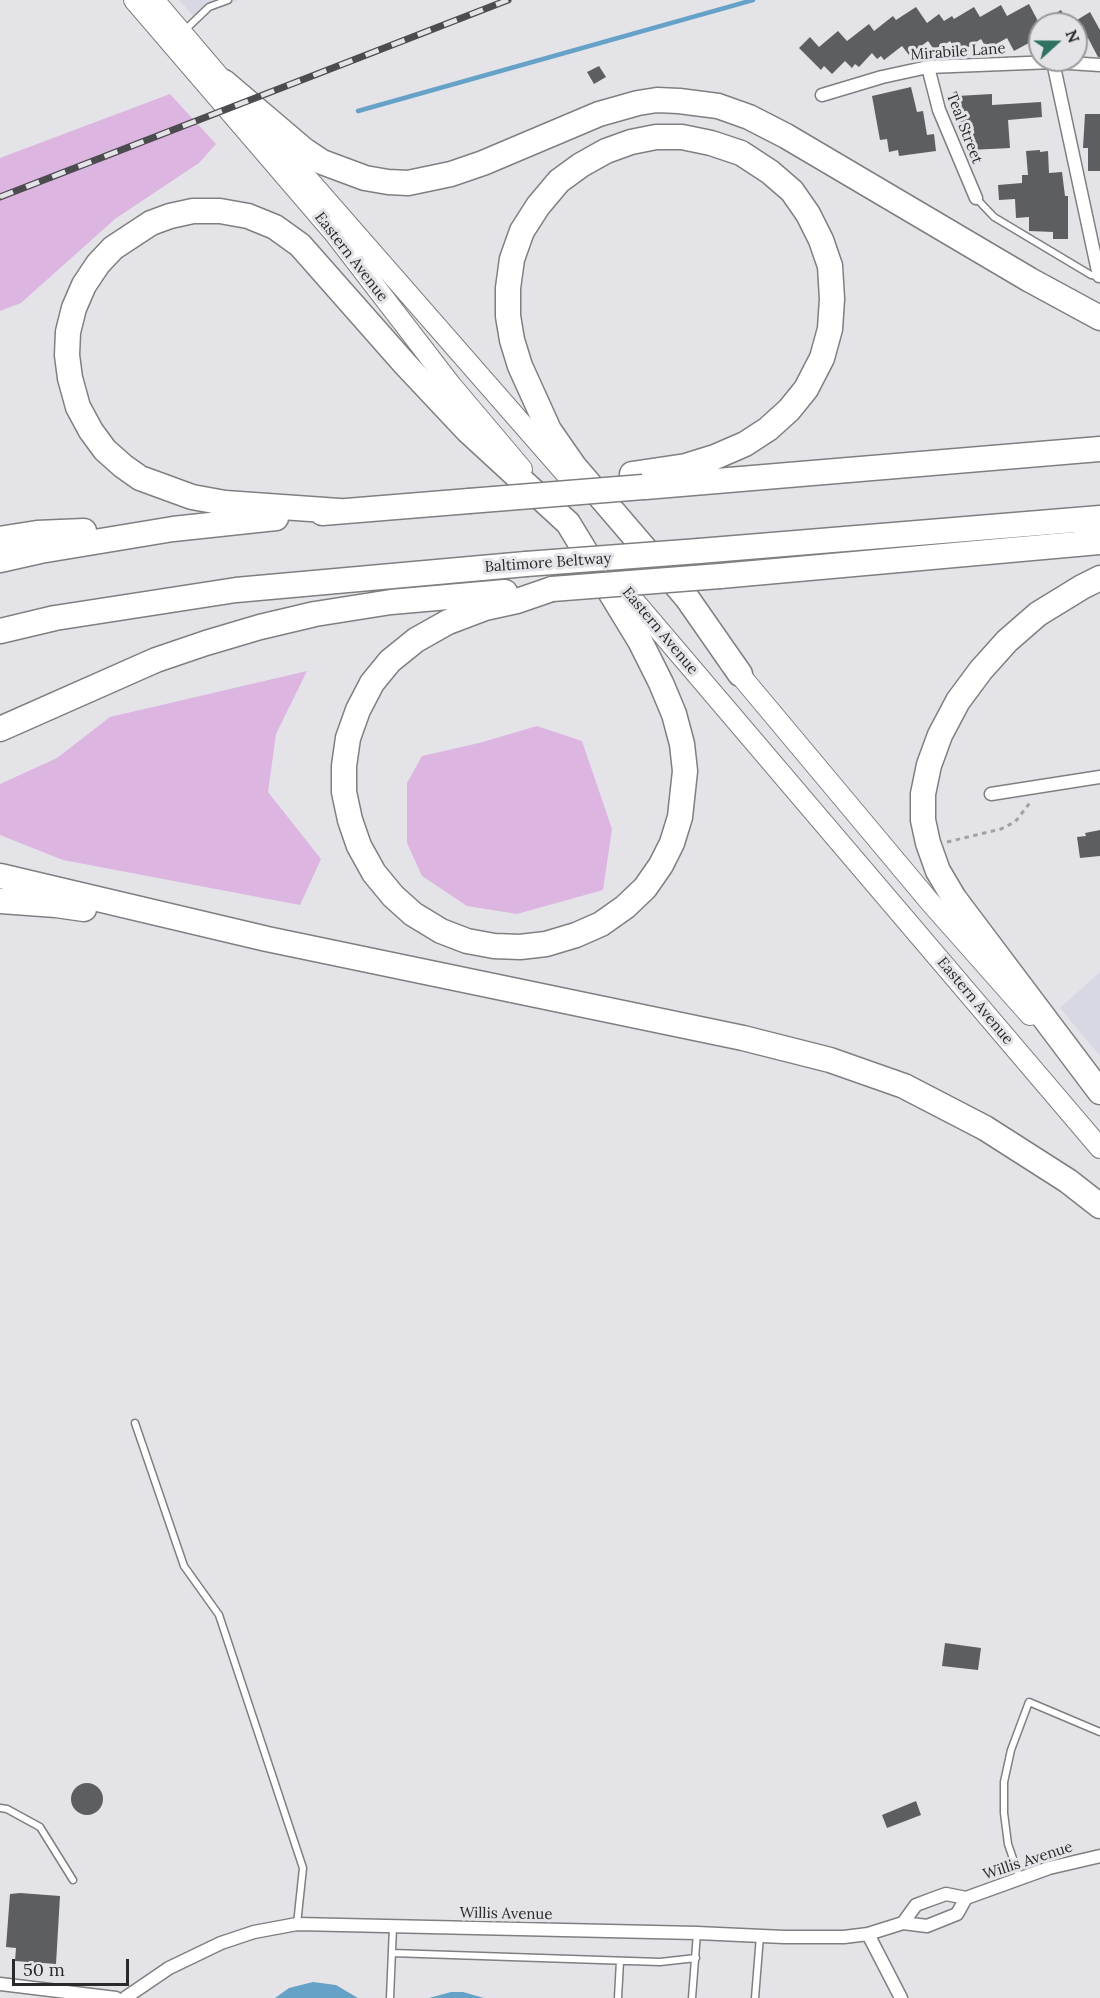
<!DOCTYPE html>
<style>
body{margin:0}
#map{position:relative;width:1100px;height:1998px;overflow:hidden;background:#e4e4e8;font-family:Lora,serif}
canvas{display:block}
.north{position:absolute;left:1028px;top:12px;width:60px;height:60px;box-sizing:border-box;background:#e4e4e8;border:2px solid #9a9a9d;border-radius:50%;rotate:69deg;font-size:16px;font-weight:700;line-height:24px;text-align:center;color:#2a2a2c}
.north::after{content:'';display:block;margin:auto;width:21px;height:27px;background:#307261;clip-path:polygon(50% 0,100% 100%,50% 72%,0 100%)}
.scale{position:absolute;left:12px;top:1959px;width:117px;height:27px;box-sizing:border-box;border:3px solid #2a2a2c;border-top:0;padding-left:8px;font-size:18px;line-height:21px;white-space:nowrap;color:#2a2a2c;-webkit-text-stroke:4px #e4e4e8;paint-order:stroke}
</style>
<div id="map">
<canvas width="1100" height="1998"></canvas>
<div class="north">N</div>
<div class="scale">50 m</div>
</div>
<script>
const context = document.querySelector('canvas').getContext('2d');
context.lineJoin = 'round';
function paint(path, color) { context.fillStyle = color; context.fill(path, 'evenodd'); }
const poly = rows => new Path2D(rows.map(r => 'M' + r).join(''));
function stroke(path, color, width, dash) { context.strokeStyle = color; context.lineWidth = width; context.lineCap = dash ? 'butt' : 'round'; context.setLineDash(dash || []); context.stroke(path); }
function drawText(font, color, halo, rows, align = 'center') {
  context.font = font + ' Lora,serif'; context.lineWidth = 6; context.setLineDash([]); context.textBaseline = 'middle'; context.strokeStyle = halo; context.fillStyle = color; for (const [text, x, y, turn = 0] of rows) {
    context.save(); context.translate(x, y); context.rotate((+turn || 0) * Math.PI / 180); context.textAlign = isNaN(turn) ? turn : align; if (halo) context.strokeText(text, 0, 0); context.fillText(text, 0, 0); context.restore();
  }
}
paint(poly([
 [179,0,239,0,195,18],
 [1100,972,1100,1056,1060,1008]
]), '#d7d8e3');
paint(poly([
 [170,94,216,144,199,163,115,219,21,303,0,311,0,158],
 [307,671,276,734,268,792,321,859,300,905,63,860,0,835,0,784,57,758,110,717],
 [537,726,582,741,612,829,603,890,517,914,467,906,422,876,407,843,407,783,422,756,479,743]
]), '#ddb5e1');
paint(poly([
 [313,1982,336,1985,358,1998,275,1998,289,1988],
 [451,1992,463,1992,484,1998,429,1998]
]), '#66a2c8');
stroke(poly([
 [358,111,753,0]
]), '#66a2c8', 4.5);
paint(poly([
 [1029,4,1039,23,1061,10,1069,24,1040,24,1040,37,1014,51,1007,38,987,49,981,39,962,51,960,47,956,50,950,41,935,51,928,41,909,55,902,46,884,60,881,56,877,59,872,53,859,67,855,64,852,68,845,61,832,74,824,66,821,70,799,48,810,37,819,47,838,31,847,41,869,24,874,31,893,16,896,20,916,7,927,23,939,14,944,21,952,16,954,19,974,7,980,17,1001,5,1007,16],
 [1090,12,1100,30,1100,57,1098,57,1088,38,1077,44,1077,20],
 [599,66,606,77,594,84,587,72],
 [911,87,917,112,923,111,927,135,934,134,936,151,899,156,898,150,889,152,887,139,880,140,872,96],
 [992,94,992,105,1041,102,1042,117,1008,120,1010,148,970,150,968,127,959,128,957,96],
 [1085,114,1100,114,1100,171,1088,171,1088,148,1083,148],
 [1040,150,1040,152,1048,151,1049,173,1062,172,1065,196,1068,196,1068,239,1053,239,1053,232,1029,231,1029,217,1016,218,1015,199,999,200,998,185,1022,183,1022,175,1028,175,1026,151],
 [1100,830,1100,856,1080,858,1077,837,1086,836,1085,833],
 [945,1643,981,1648,978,1670,942,1666],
 '71 1799a16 16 0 1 1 32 0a16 16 0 1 1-32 0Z',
 [916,1801,921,1815,887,1828,882,1815],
 [20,1893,60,1896,56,1964,15,1961,16,1948,6,1947,10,1894]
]), '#5d5e61');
const service = poly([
 [185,30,209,7,228,0],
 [976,198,994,217,1091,275,1099,276],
 [135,1423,184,1566,219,1615,303,1868,297,1924],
 [0,1808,7,1809,40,1827,73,1880],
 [1020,1879,1008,1844,1004,1813,1004,1782,1011,1750,1029,1702,1100,1732],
 [392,1953,660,1962,696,1958],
 [390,1998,393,1927],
 [618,1998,620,1961],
 [692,1998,697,1933],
 [755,1998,760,1936]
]);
const minor = poly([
 [1053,62,1099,276],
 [928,67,939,110,976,198],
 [822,95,882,77,928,67,1053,62,1100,65],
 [991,794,1100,777],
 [966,1898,1049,1868,1100,1856],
 [868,1934,901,1998],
 [0,1984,116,1998],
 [125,1998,169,1968,221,1943,254,1932,297,1924,697,1933,784,1937,844,1937,868,1934,903,1923,927,1926,957,1914,966,1898,946,1894,932,1899,916,1905,903,1923]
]);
const primary = poly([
 [134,0,334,233,451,385,522,469],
 [154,0,234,94],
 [259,123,579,489],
 [613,576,1100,1148],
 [730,663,930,902,1030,1015]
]);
const motorway = poly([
 [224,82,304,150,322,162,365,178,388,182,408,183,451,174,483,163,599,114,638,103,657,100,679,101,718,106,749,117,786,136,1030,280,1100,318],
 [632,474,686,466,715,457,745,444,768,429,789,410,806,389,822,358,830,329,832,299,830,266,821,240,808,214,792,191,770,172,741,153,711,143,682,137,656,137,631,142,606,151,581,165,559,181,538,206,522,231,512,259,508,288,508,316,512,340,520,366,549,430,574,466,687,598,740,674],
 [645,487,1100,449],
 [339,511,225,503,192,497,140,478,123,466,105,450,91,431,78,407,70,378,67,355,68,332,74,308,84,285,98,264,113,248,151,223,170,216,193,211,220,211,248,216,275,227,300,245,405,364,468,431,568,523,640,641,661,683,674,714,682,744,685,771,680,817,672,843,661,865,645,888,625,907,601,924,576,935,546,944,520,947,494,946,467,941,441,931,413,914,393,896,374,873,359,846,350,820,344,792,344,766,348,738,358,710,372,683,390,661,416,640,448,622,485,608,517,601,552,589],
 [322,513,469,501],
 [0,539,37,533,84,531],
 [699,551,1100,518],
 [0,560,40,551,173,529,276,518],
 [720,576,1100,542],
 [1100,578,1082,587,1038,614,1007,641,981,670,958,701,940,735,929,765,923,794,923,820,928,843,938,871,954,898,1100,1092],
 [0,631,55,618,236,590,526,564],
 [0,729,156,660,206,643,260,627,315,614,391,602,505,592],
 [0,876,267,939,743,1038,830,1060,904,1086,985,1128,1068,1181,1100,1206],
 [0,901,56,905,84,909]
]);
stroke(service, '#7f7f82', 9);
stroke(minor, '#7f7f82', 15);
stroke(primary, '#7f7f82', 22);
stroke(motorway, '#7f7f82', 27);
stroke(poly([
 [947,842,1001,829,1015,822,1032,800]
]), '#a1a1a5', 3, [4.5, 4.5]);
stroke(service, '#fff', 6);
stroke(minor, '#fff', 12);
stroke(primary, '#fff', 20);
stroke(motorway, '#fff', 24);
const rail = poly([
 [0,197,508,0]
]);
stroke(rail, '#4c4c4e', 7);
stroke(rail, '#e4e4e8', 4.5, [14]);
const motorwayBridge = poly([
 [469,501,643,487],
 [526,564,699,551],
 [552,589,720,576]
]);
stroke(motorwayBridge, '#7f7f82', 27, []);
stroke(motorwayBridge, '#fff', 24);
drawText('15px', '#2a2a2c', '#e4e4e8', [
 ["Mirabile Lane",958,52,-4],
 ["Teal Street",964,128,69],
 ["Eastern Avenue",351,257,52],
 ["Baltimore Beltway",548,563,-4],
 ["Eastern Avenue",660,631,50],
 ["Eastern Avenue",975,1001,50],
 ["Willis Avenue",1028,1861,-18],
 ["Willis Avenue",506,1914,1]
]);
</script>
